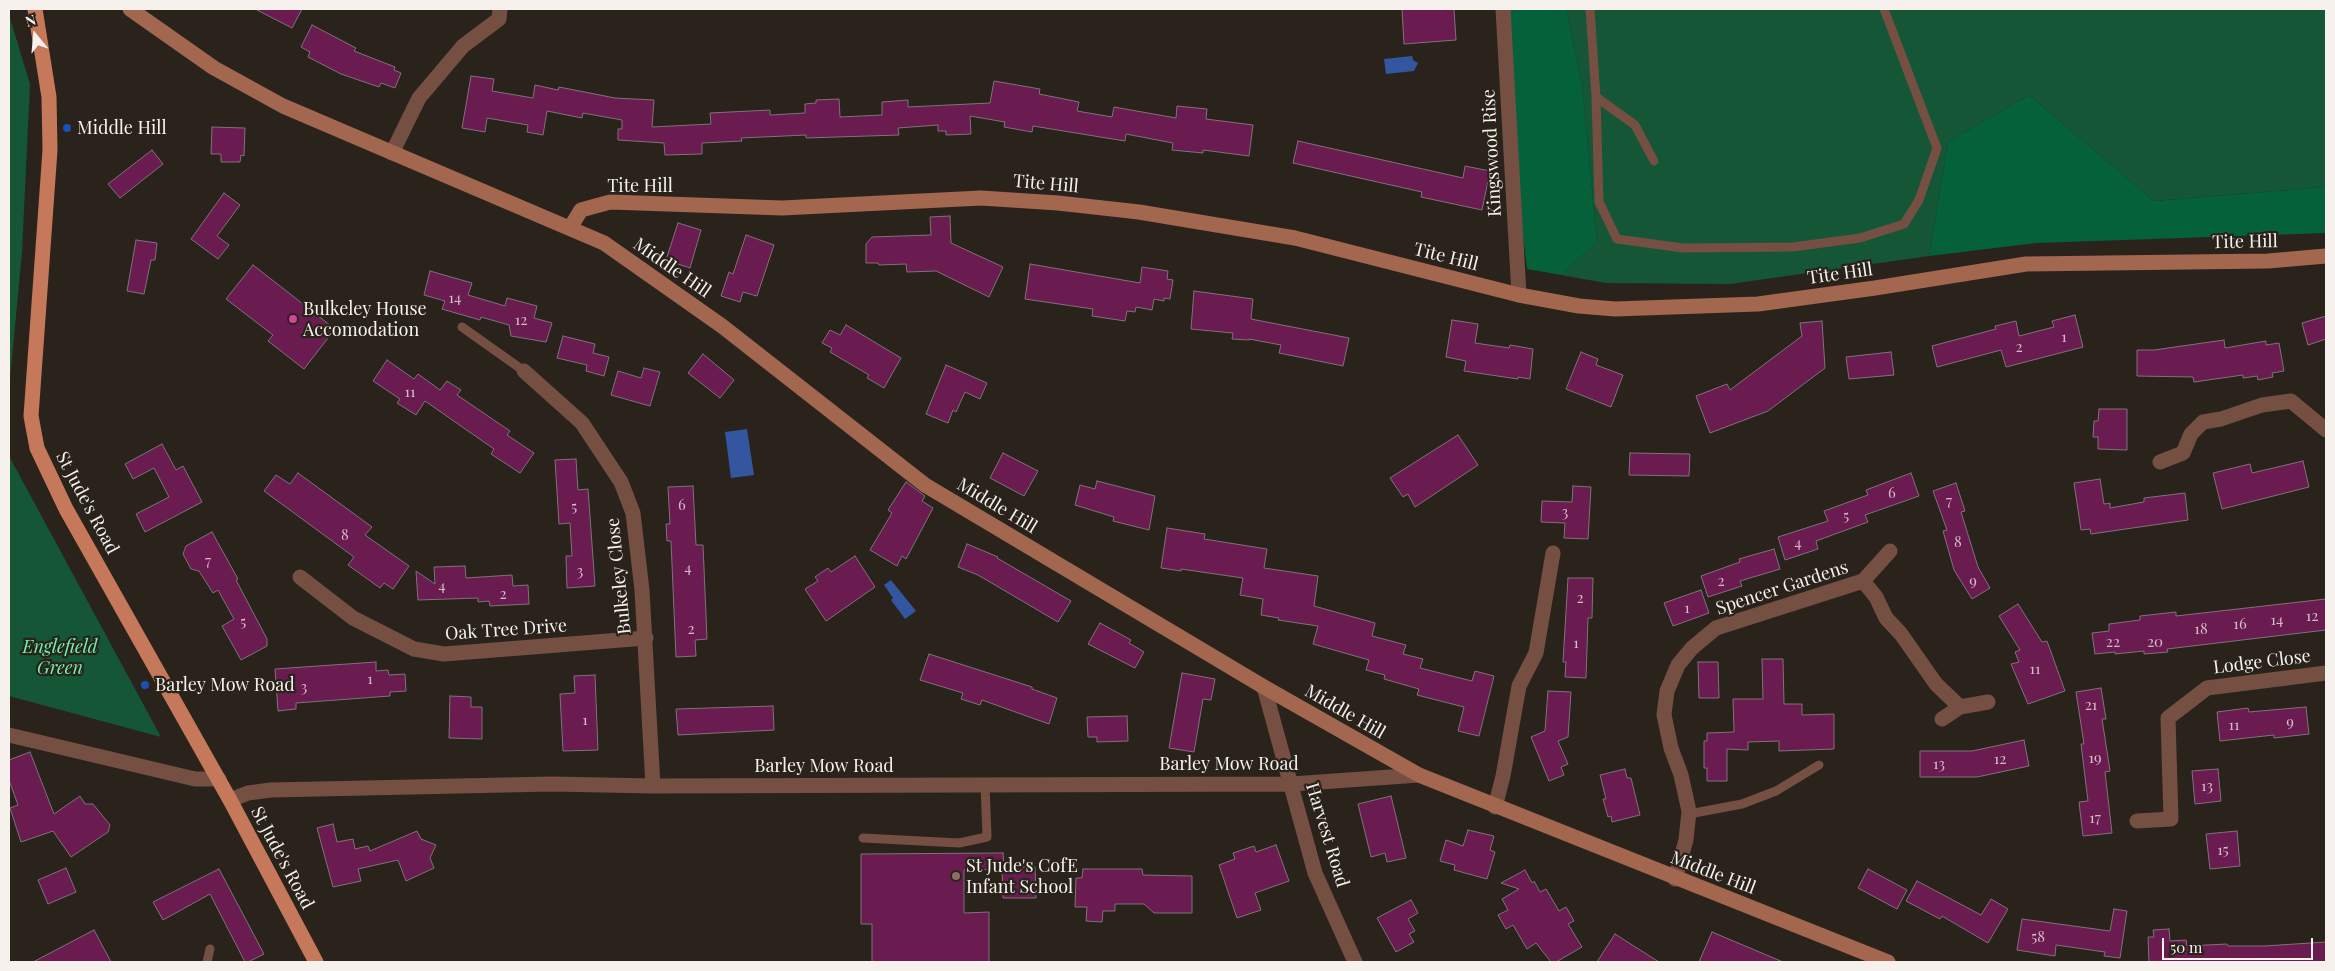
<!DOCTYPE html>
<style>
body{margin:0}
#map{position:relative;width:2335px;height:971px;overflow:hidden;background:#2a231c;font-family:"Playfair Display",serif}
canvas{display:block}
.frame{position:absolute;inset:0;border:10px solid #f6f1ed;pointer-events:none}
.north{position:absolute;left:10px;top:10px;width:50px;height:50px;-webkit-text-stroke:4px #2a231c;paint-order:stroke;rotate:343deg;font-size:14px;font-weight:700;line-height:20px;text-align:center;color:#f6f1ed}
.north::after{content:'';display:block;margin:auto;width:18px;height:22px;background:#f6f1ed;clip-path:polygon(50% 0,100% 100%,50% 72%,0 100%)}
.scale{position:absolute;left:2162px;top:938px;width:151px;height:22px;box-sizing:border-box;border:2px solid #f6f1ed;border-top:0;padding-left:6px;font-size:15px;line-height:18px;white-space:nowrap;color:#f6f1ed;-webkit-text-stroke:4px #2a231c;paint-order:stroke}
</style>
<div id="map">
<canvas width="2335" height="971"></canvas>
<div class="frame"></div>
<div class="north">N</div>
<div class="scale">50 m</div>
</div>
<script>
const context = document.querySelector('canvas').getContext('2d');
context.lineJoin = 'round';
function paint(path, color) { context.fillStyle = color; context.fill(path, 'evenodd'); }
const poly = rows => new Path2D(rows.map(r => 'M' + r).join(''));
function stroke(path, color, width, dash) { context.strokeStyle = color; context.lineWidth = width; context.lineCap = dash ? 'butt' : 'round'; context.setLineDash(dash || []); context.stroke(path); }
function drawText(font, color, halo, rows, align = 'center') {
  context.font = font + ' "Playfair Display",serif'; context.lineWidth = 4.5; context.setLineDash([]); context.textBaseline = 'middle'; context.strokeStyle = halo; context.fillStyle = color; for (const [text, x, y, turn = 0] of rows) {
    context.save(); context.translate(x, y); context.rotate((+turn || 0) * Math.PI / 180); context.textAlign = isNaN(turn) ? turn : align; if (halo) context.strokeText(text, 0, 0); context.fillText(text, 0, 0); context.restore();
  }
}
paint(poly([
 [1566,9,2326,9,2326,187,2154,201,2029,95,1948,142,1929,256,1730,284,1606,283,1561,275,1597,242,1582,83],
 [9,15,30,84,22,252,9,390],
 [9,456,161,737,9,696]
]), '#145636');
paint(poly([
 [1496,9,1566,9,1582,83,1597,242,1561,275,1527,269],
 [2029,95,2154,201,2326,187,2326,233,2036,243,1929,256,1948,142]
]), '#05613a');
paint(poly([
 [1412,56,1413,60,1418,63,1414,71,1386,74,1384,59],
 [747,429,754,475,731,478,725,432],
 [891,580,916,611,905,619,891,600,893,598,884,585]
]), '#34559f');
const building = poly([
 [255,9,302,9,292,28,255,9],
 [1402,9,1454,9,1456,40,1404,44,1402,9],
 [312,25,356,48,354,51,395,67,394,70,401,73,395,88,381,83,379,87,341,74,308,57,310,52,301,47,312,25],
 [471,76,494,79,492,91,533,98,535,85,558,90,559,87,615,98,654,100,652,127,711,124,710,113,770,110,770,115,805,113,805,104,816,103,816,100,839,99,840,117,882,115,882,102,908,100,908,107,990,103,994,81,1040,89,1039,94,1079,102,1077,111,1112,117,1114,107,1176,118,1177,106,1207,109,1206,119,1253,125,1249,156,1203,150,1203,153,1172,150,1173,143,1126,134,1125,141,1033,126,1032,132,1004,127,1005,122,970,116,971,134,946,135,946,131,938,131,938,125,898,128,899,135,806,138,806,135,741,138,742,141,702,143,702,154,665,155,664,143,618,140,618,129,622,129,622,120,583,113,582,118,547,111,543,135,527,132,528,125,487,118,485,132,462,128,471,76],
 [212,127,245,128,244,156,241,155,240,162,221,162,221,154,211,154,212,127],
 [1298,141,1463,178,1465,166,1490,171,1482,210,1421,197,1422,192,1293,163,1298,141],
 [152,150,163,164,120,198,108,184,152,150],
 [224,193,240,205,217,236,229,245,218,259,191,239,224,193],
 [950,216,951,243,1003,267,989,297,936,271,907,272,906,264,879,265,878,263,866,263,866,244,872,237,931,235,930,217,950,216],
 [678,223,701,230,690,268,666,260,678,223],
 [746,235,774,245,757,296,743,292,740,302,721,296,729,272,733,274,746,235],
 [136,240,157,243,155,260,151,260,144,294,127,291,136,240],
 [1030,264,1140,283,1142,267,1168,271,1167,279,1173,280,1170,299,1164,298,1164,301,1154,299,1152,310,1136,307,1135,312,1127,311,1125,321,1092,316,1093,309,1025,299,1030,264],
 [253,265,335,329,304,369,268,341,273,335,226,299,253,265],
 [430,271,472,283,468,295,505,306,507,298,537,306,534,318,552,323,546,342,511,336,509,325,481,317,480,320,442,309,445,301,424,295,430,271],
 [1194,291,1253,299,1251,319,1349,338,1343,366,1279,353,1281,345,1249,339,1249,340,1232,339,1233,333,1191,329,1194,291],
 [2075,315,2083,347,2006,367,2001,350,1937,367,1932,346,1996,329,1995,326,2016,321,2019,336,2054,327,2052,321,2075,315],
 [2326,316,2326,339,2308,345,2302,323,2326,316],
 [1452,320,1478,324,1475,343,1509,348,1510,345,1533,349,1530,379,1518,377,1518,379,1464,371,1466,361,1446,357,1452,320],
 [1822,321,1825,368,1768,411,1710,433,1696,396,1727,384,1730,390,1802,336,1800,323,1822,321],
 [846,325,901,358,884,388,867,378,869,375,830,352,832,348,822,343,830,330,840,335,846,325],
 [563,336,595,344,593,353,609,357,604,376,586,371,587,365,557,358,563,336],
 [2224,340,2225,348,2266,341,2266,345,2279,343,2284,371,2272,373,2273,377,2258,380,2257,376,2243,378,2243,375,2194,382,2193,377,2137,376,2137,350,2154,350,2224,340],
 [1581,352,1598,359,1596,365,1623,375,1611,407,1566,389,1581,352],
 [1891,352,1894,375,1849,379,1846,357,1891,352],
 [703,354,734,380,720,398,688,373,703,354],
 [387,360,414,379,418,374,440,390,447,381,461,390,457,395,510,431,507,435,534,453,520,473,491,454,494,449,425,401,416,415,397,403,400,399,373,381,387,360],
 [946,365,987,383,980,399,965,392,956,412,953,410,948,423,926,414,946,365],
 [644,368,660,372,650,406,611,395,618,371,641,378,644,368],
 [2099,409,2127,409,2127,450,2098,449,2098,437,2093,437,2094,421,2098,421,2099,409],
 [1458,435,1478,465,1415,507,1408,494,1403,497,1390,478,1458,435],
 [162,444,176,470,183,466,202,502,145,532,136,514,169,497,154,468,133,479,125,464,162,444],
 [1003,453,1038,471,1024,496,990,478,1003,453],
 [1630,453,1690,454,1689,476,1629,475,1630,453],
 [576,459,578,490,588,489,595,586,567,588,566,556,572,556,570,523,559,524,555,460,576,459],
 [2303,461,2309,487,2222,509,2213,473,2250,464,2252,473,2303,461],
 [298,473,372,527,365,535,409,566,393,589,384,583,380,588,348,565,354,557,264,491,276,475,290,484,298,473],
 [1911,473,1919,496,1865,515,1868,522,1816,541,1818,549,1785,560,1778,537,1828,521,1824,511,1868,495,1866,490,1911,473],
 [2100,479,2104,504,2110,503,2110,508,2144,502,2144,498,2185,493,2188,520,2091,534,2090,529,2081,530,2074,483,2100,479],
 [1097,481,1155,496,1149,530,1113,521,1114,517,1075,505,1080,485,1095,489,1097,481],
 [906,482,925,496,922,501,933,508,906,559,902,556,897,566,870,550,892,513,888,510,906,482],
 [1956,483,1965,511,1961,512,1978,567,1990,588,1972,599,1954,570,1943,531,1947,530,1933,491,1956,483],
 [693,486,696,545,703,545,707,639,695,640,696,656,676,657,671,541,667,541,666,524,670,524,668,487,693,486],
 [1573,486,1591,487,1588,539,1564,538,1565,523,1541,522,1542,501,1572,502,1573,486],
 [1167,528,1205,534,1204,539,1267,549,1264,568,1318,576,1314,606,1375,623,1372,636,1406,645,1403,654,1423,659,1420,668,1472,681,1475,671,1494,676,1479,736,1458,731,1464,707,1417,695,1419,689,1384,679,1385,675,1366,670,1369,660,1313,644,1318,626,1278,620,1279,618,1261,615,1263,599,1240,595,1243,578,1181,569,1181,571,1161,568,1167,528],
 [212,532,238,579,236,580,267,639,267,646,241,660,222,626,234,619,218,590,213,593,199,571,191,569,183,554,186,546,212,532],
 [967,544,998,557,997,558,1071,601,1058,622,978,575,958,567,967,544],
 [1774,549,1780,569,1740,581,1742,586,1708,597,1701,576,1740,562,1739,559,1774,549],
 [855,556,875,587,826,621,805,589,818,581,815,577,828,568,831,572,855,556],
 [465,566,466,578,512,575,513,586,528,585,529,604,490,606,489,601,478,602,478,598,418,600,416,571,435,584,434,567,465,566],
 [1568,578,1593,578,1592,618,1588,618,1586,678,1565,677,1566,662,1563,662,1568,578],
 [1701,590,1709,613,1673,626,1664,603,1701,590],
 [2326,599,2326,630,2167,649,2168,652,2144,654,2144,651,2115,654,2115,652,2095,654,2092,633,2109,631,2109,624,2140,620,2140,616,2176,612,2176,616,2326,599],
 [2018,604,2042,642,2047,641,2065,691,2028,704,2011,664,2019,662,2015,652,2020,650,1999,616,2018,604],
 [1100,623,1131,640,1129,643,1144,652,1135,668,1088,644,1100,623],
 [929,654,1032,687,1032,689,1057,698,1049,724,982,700,980,705,961,699,963,693,920,680,929,654],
 [1762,659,1783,659,1784,704,1802,704,1802,715,1834,714,1834,749,1779,751,1779,741,1748,742,1748,750,1727,749,1727,781,1707,781,1707,768,1704,768,1704,741,1707,741,1707,733,1734,732,1733,699,1763,699,1762,659],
 [376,662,376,671,388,670,389,675,405,674,406,691,390,692,390,696,296,703,296,709,278,711,275,669,376,662],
 [1698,662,1718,662,1719,698,1699,698,1698,662],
 [1182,673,1215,679,1211,700,1203,699,1194,752,1169,748,1182,673],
 [595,675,598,750,563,751,560,694,575,693,574,676,595,675],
 [2101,688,2106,719,2102,719,2110,771,2105,772,2112,833,2083,836,2079,802,2088,801,2081,744,2084,744,2076,692,2101,688],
 [1548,691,1571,692,1568,737,1558,741,1568,764,1561,767,1564,775,1549,781,1531,737,1545,731,1548,691],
 [450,696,471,697,471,707,482,707,482,739,449,738,450,696],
 [773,706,774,730,678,735,676,709,773,706],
 [2306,707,2309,734,2274,738,2274,735,2220,741,2217,712,2248,708,2249,712,2306,707],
 [1127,716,1128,741,1097,742,1097,737,1088,737,1087,717,1127,716],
 [2024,740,2029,766,1977,777,1920,777,1920,751,1972,751,2024,740],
 [30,752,54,814,80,796,85,804,93,804,110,825,108,832,71,857,53,831,21,842,10,808,18,805,9,780,9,760,30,752],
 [1625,769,1627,778,1631,778,1640,815,1612,822,1611,816,1608,817,1603,799,1606,799,1600,775,1625,769],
 [2218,769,2221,801,2195,804,2192,771,2218,769],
 [1391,796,1406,858,1387,862,1385,853,1371,857,1358,804,1391,796],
 [333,824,337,842,353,839,355,849,368,846,370,851,417,831,421,839,436,845,430,858,434,868,406,881,398,860,358,869,361,881,333,887,317,828,333,824],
 [1468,830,1494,836,1490,850,1495,852,1487,879,1454,870,1455,865,1440,861,1446,840,1463,846,1468,830],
 [2237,831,2240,866,2210,869,2206,834,2237,831],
 [1276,845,1289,881,1255,893,1261,910,1237,918,1219,865,1235,859,1233,853,1254,846,1256,852,1276,845],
 [1003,853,1004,867,1035,867,1036,898,1003,898,1002,869,964,870,964,913,989,912,989,962,872,962,872,924,861,924,861,854,1003,853],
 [66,868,76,892,48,904,38,880,66,868],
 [219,869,264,954,248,962,245,962,210,894,163,920,153,902,219,869],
 [1083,869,1142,869,1143,875,1192,876,1192,913,1154,913,1144,904,1115,904,1115,911,1103,911,1102,922,1086,921,1087,907,1075,907,1076,878,1082,878,1083,869],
 [1868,869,1907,890,1897,909,1858,888,1868,869],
 [1525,870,1532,883,1534,881,1540,892,1546,889,1559,911,1566,907,1574,921,1568,924,1582,947,1556,962,1551,962,1536,943,1527,949,1513,925,1506,929,1498,915,1508,910,1502,899,1519,889,1501,883,1525,870],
 [1917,881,1981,915,1991,899,2008,909,1988,943,1942,916,1940,919,1906,901,1917,881],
 [1411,900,1418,913,1408,919,1415,931,1409,934,1414,942,1396,952,1377,918,1411,900],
 [2114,909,2127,911,2120,958,2104,956,2105,952,2056,945,2055,956,2017,950,2022,919,2110,931,2114,909],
 [2169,929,2170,941,2186,940,2187,946,2227,944,2228,946,2264,946,2326,942,2326,962,2149,962,2148,937,2154,937,2153,930,2169,929],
 [94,930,111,962,33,962,94,930],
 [1712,932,1783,962,1699,962,1712,932],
 [1615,934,1659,962,1597,962,1615,934]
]);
paint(building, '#6a1b50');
stroke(building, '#7e7379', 1);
stroke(poly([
 [1590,9,1596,97,1599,202,1617,239,1683,248,1793,247,1860,238,1904,224,1919,200,1937,148,1884,9],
 [1596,97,1635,125,1654,161],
 [462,327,524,371],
 [1689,814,1742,804,1776,791,1819,765],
 [863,838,959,843,987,837,985,784],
 [207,962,210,949]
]), '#754f41', 9);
stroke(poly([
 [1503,9,1519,295],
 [392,153,419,98,463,46,499,19,500,9],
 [524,371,582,423,621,482,633,513,642,590,653,786],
 [2160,462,2183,453,2191,434,2203,422,2221,419,2262,405,2291,401,2326,430],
 [300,577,353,618,414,649,444,654,646,638],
 [1863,581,1890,551],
 [1264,687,1315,873,1355,962],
 [1942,719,1960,707],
 [9,735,195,779,219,779],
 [230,800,248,793,271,790,552,784,653,786,1292,784,1419,775],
 [1495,807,1503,776,1519,686,1536,653,1553,553],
 [2137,821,2171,819,2168,718,2207,688,2326,673],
 [1675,879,1686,840,1689,811,1681,775,1671,748,1664,715,1667,691,1678,665,1692,648,1716,628,1863,581,1876,597,1886,618,1901,634,1936,684,1960,707,1988,702]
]), '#754f41', 15);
stroke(poly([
 [130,9,214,68,283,106,604,243,722,326,925,485,1264,687,1419,775,1888,962],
 [570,228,581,210,610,202,782,208,981,198,1058,203,1139,212,1295,238,1519,295,1579,306,1615,309,1758,304,1875,288,2026,264,2268,261,2326,256]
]), '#a3664f', 15);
stroke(poly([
 [35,9,49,97,50,150,31,416,37,448,66,509,230,800,316,962]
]), '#c6785a', 15);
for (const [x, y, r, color] of [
 [67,128,5,"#1a4fb4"],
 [293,319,5,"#d1479c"],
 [145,685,5,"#1a4fb4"],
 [956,876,5,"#8d6e63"]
]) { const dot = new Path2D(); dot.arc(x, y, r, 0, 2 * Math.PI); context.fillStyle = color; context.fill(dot); stroke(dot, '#2a231c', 2); }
drawText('15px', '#d3bcc6', null, [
 ["14",455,298],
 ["12",521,320],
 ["1",2064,337],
 ["2",2019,347],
 ["11",410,392],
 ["6",1892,493],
 ["7",1949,501],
 ["6",682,505],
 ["5",574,507],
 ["3",1565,512],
 ["5",1846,516],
 ["8",345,535],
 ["8",1958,542],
 ["4",1798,543],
 ["7",208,561],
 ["4",688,568],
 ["3",580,571],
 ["2",1721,581],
 ["9",1973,581],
 ["4",442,586],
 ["2",503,594],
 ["2",1580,598],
 ["1",1687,608],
 ["12",2312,616],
 ["14",2277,620],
 ["5",243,622],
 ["16",2240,624],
 ["2",691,629],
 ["18",2201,629],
 ["22",2113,642],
 ["20",2155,642],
 ["1",1576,643],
 ["11",2035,669],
 ["1",370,679],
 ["3",304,687],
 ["21",2091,705],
 ["1",585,720],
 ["9",2290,722],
 ["11",2234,725],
 ["19",2095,758],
 ["12",2000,759],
 ["13",1939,764],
 ["13",2207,786],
 ["17",2095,818],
 ["15",2223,850],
 ["58",2038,937]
]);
drawText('18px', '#f6f1ed', '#2a231c', [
 ["Middle Hill",77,128],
 ["Bulkeley House",303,309],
 ["Accomodation",303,330],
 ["Barley Mow Road",155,685],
 ["St Jude's CofE",966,866],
 ["Infant School",966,887]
], 'left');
drawText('18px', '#f6f1ed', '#2a231c', [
 ["Kingswood Rise",1492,153,-93],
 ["Tite Hill",1046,184,5],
 ["Tite Hill",640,186],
 ["Tite Hill",2245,242,-1],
 ["Tite Hill",1446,257,14],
 ["Middle Hill",672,268,35],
 ["Tite Hill",1840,274,-8],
 ["St Jude's Road",87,503,62],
 ["Middle Hill",997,506,31],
 ["Bulkeley Close",619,576,-96],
 ["Spencer Gardens",1782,588,-18],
 ["Oak Tree Drive",506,630,-4],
 ["Lodge Close",2262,662,-7],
 ["Middle Hill",1345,712,30],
 ["Barley Mow Road",1229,764],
 ["Barley Mow Road",824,766],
 ["Harvest Road",1327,835,73],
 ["St Jude's Road",282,858,62],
 ["Middle Hill",1713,873,21]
]);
drawText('italic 18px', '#6df3ac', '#2a231c', [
 ["Englefield",60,647],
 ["Green",60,668]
]);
</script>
